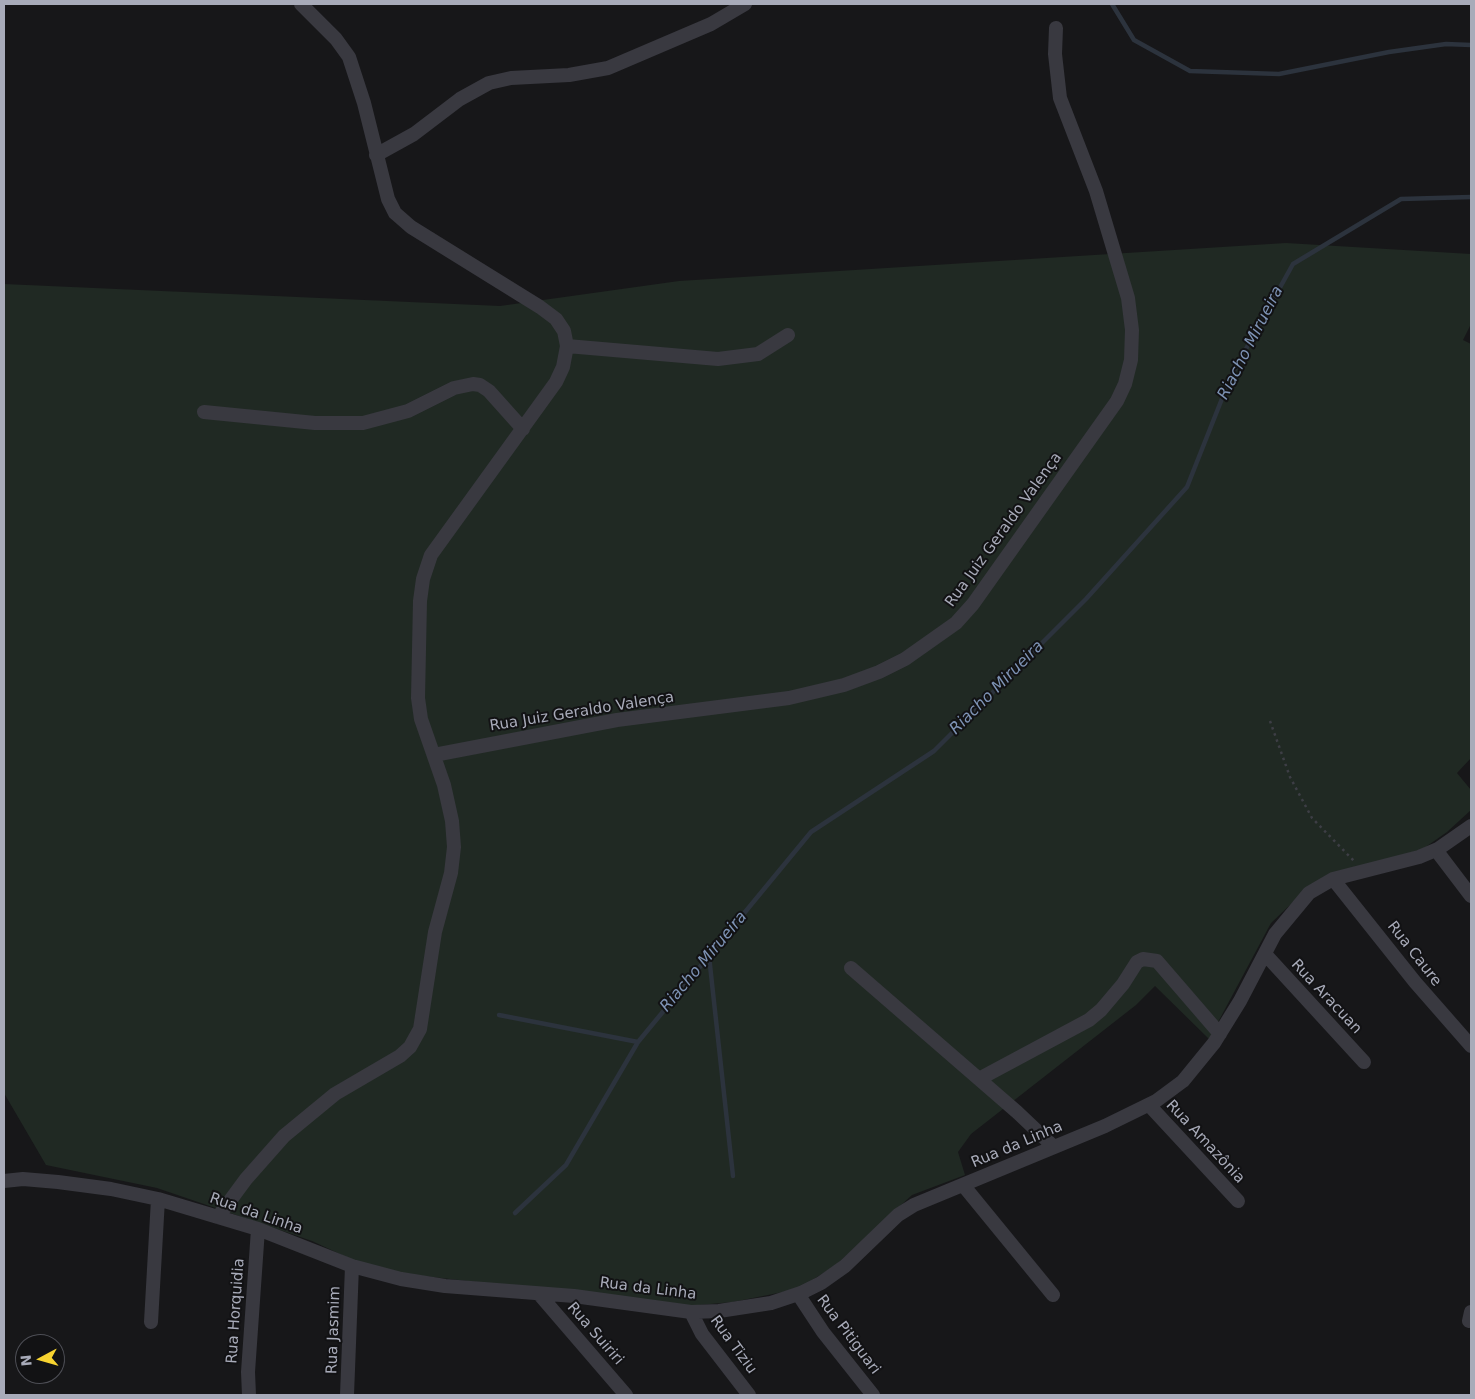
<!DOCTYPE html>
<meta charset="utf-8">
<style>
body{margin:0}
#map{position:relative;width:1475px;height:1399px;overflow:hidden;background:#171719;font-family:"DejaVu Sans",sans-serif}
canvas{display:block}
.frame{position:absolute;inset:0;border:5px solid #a8abb9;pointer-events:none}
.north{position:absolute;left:15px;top:1334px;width:50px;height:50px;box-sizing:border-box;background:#121214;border:1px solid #4e4f56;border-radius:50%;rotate:264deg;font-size:14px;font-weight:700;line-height:20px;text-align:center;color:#a8abb9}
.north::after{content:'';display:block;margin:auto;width:18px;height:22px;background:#f7d330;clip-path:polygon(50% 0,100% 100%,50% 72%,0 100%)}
</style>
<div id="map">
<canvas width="1475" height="1399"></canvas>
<div class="frame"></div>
<div class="north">N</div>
</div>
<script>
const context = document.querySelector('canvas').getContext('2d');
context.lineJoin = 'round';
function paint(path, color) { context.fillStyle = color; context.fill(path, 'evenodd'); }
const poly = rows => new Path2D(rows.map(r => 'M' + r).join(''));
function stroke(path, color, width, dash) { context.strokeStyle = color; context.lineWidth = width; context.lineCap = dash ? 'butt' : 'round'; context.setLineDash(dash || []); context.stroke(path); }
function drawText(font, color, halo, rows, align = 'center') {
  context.font = font + ' "DejaVu Sans",sans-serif'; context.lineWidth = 4; context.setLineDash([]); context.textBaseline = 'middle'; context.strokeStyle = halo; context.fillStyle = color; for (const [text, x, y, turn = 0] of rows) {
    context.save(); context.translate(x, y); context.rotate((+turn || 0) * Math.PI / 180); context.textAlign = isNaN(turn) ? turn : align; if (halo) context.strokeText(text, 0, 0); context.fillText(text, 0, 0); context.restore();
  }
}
paint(poly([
 [1286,243,1471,254,1471,324,1463,340,1471,344,1471,758,1457,773,1471,790,1471,810,1447,832,1417,853,1308,888,1271,923,1209,1039,1155,986,1136,1005,971,1134,958,1152,965,1175,912,1195,836,1265,798,1289,733,1302,687,1306,406,1274,357,1262,312,1241,157,1188,46,1165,4,1093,4,284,500,306,679,281]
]), '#202923');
stroke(poly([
 [1112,4,1134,40,1190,71,1279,74,1389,52,1446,44,1471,45],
 [709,956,733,1176],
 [499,1015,638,1042],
 [515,1213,566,1165,638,1042,811,832,934,751,1086,599,1187,487,1231,376,1293,264,1401,199,1471,197]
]), '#2c333d', 4.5);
stroke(poly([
 [1270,721,1290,777,1312,818,1354,861]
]), '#3d3e45', 2.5, [2.5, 4]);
stroke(poly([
 [376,155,414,134,460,99,489,83,511,78,569,75,608,68,711,24,745,4],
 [567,346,718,359,758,354,788,335],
 [204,412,315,423,363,423,408,411,454,388,473,384,480,385,489,391,523,429],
 [434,755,617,720,789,698,844,685,879,672,905,659,956,623,973,604,1117,401,1125,384,1131,360,1132,330,1128,298,1096,191,1060,98,1055,54,1056,28],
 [1436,850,1471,896],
 [1333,879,1415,982,1471,1046],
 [1265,954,1364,1062],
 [851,968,1017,1112,1054,1147],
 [979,1079,1089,1020,1101,1010,1123,984,1137,962,1143,959,1157,961,1220,1034],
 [1149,1105,1238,1201],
 [4,1181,23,1179,58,1182,111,1189,158,1199,258,1229,352,1266,401,1279,445,1286,574,1296,691,1312,719,1311,771,1303,801,1293,821,1283,845,1266,898,1215,914,1205,1105,1126,1156,1101,1183,1081,1214,1043,1240,1001,1275,934,1309,893,1333,879,1419,857,1438,849,1471,826],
 [963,1185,1053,1295],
 [218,1217,246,1179,284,1136,335,1094,400,1056,410,1047,420,1029,435,932,451,873,454,847,452,821,444,785,421,719,418,698,420,601,423,579,431,555,556,382,563,367,567,346,564,331,556,319,540,307,411,227,395,213,388,199,364,103,349,57,336,39,301,4],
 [539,1294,626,1395],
 [798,1294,823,1332,873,1395],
 [691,1312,702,1334,749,1395],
 [1469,1321,1471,1312],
 [151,1322,158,1199],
 [249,1395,248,1372,258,1229],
 [347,1395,352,1266]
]), '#393940', 14);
drawText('15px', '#a8abb9', '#121214', [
 ["Rua Juiz Geraldo Valença",1004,530,-54],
 ["Rua Juiz Geraldo Valença",582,712,-9],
 ["Rua Caure",1414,954,52],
 ["Rua Aracuan",1326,997,47],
 ["Rua Amazônia",1205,1142,47],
 ["Rua da Linha",1017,1145,-23],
 ["Rua da Linha",256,1214,19],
 ["Rua da Linha",648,1289,7],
 ["Rua Horquidia",236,1311,-86],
 ["Rua Jasmim",334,1330,-88],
 ["Rua Suiriri",595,1334,49],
 ["Rua Pitiguari",848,1335,53],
 ["Rua Tiziu",733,1345,54]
]);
drawText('italic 16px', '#7e93b5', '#121214', [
 ["Riacho Mirueira",1251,343,-63],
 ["Riacho Mirueira",997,688,-45],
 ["Riacho Mirueira",704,962,-50]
]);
</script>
